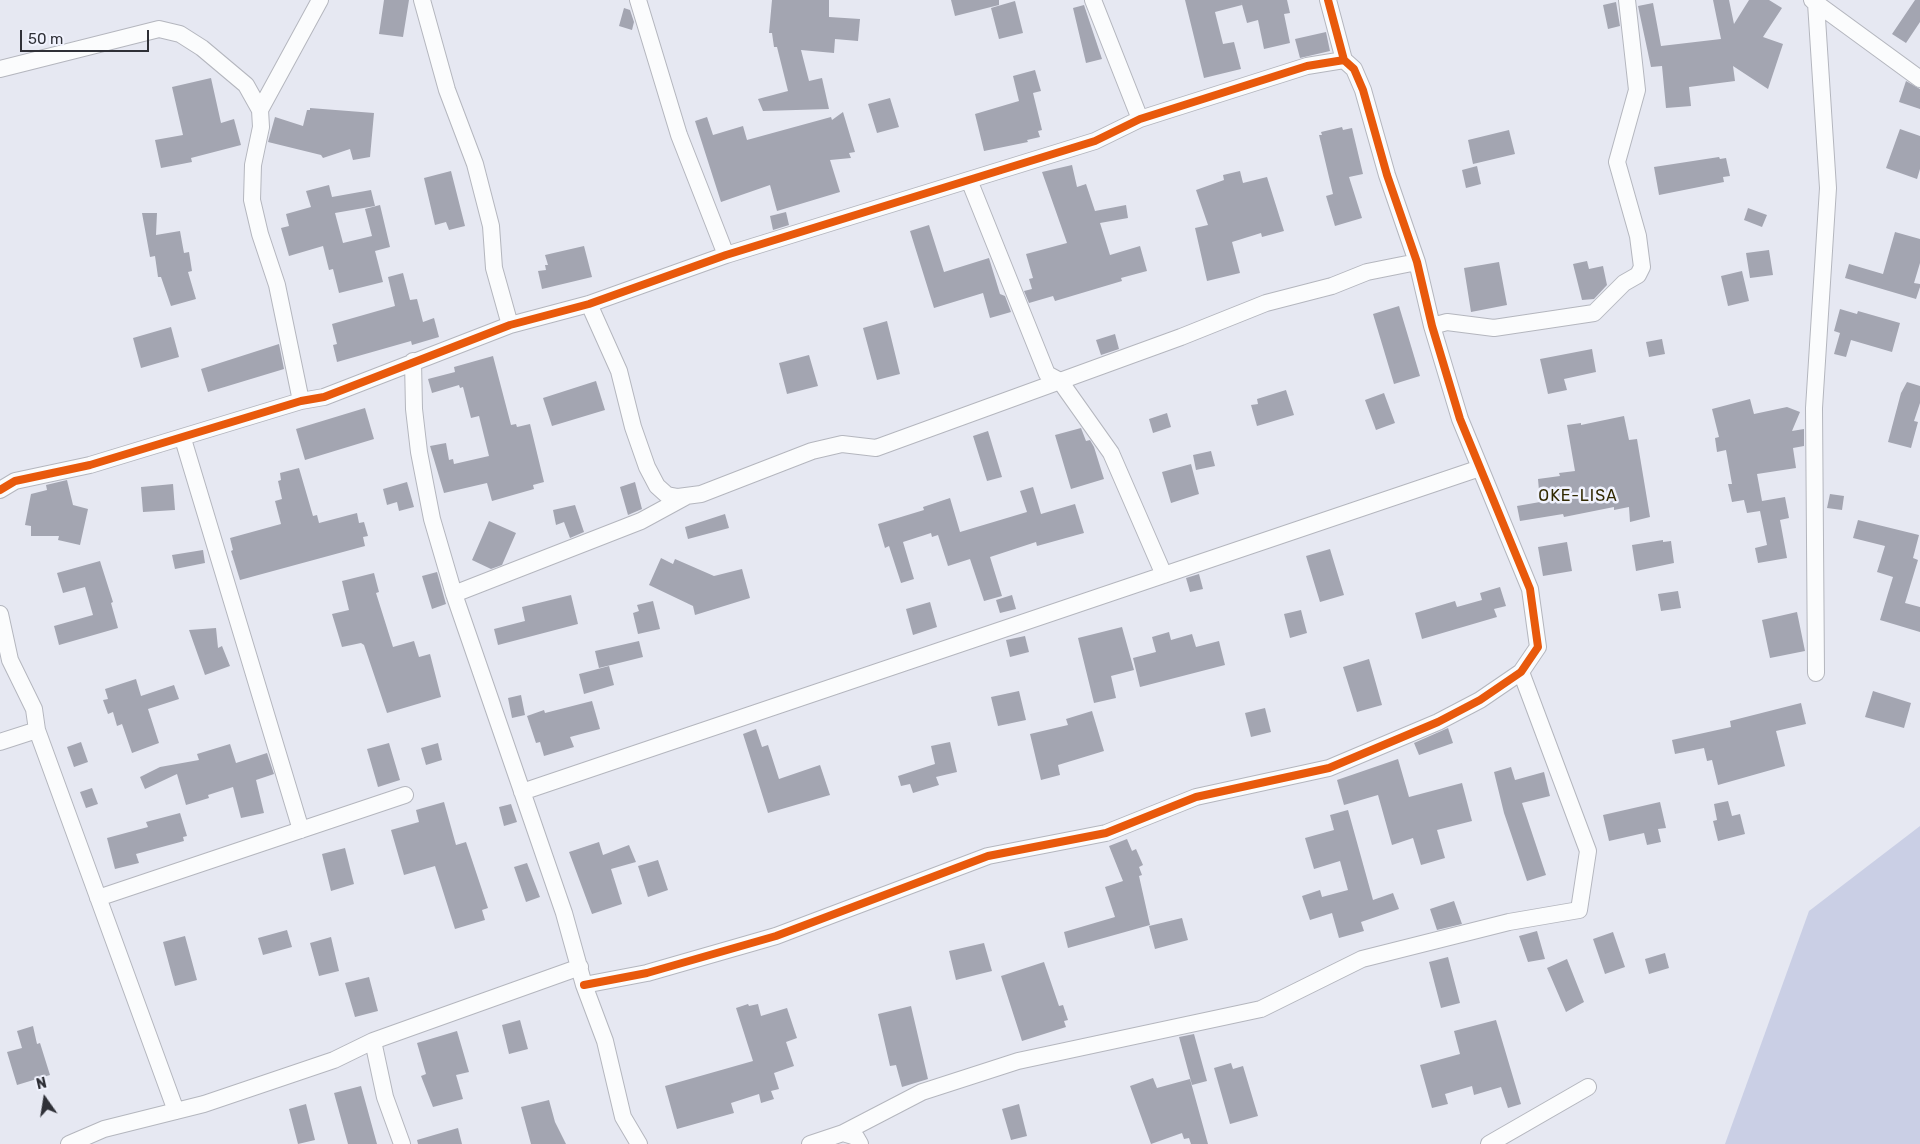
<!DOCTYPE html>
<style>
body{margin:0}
#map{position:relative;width:1920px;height:1144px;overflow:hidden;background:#e6e8f2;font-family:Rubik,sans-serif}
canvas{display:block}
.north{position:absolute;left:20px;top:1074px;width:50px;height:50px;-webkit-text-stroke:4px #f0f2fd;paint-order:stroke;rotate:347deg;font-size:14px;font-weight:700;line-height:20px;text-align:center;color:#2f3037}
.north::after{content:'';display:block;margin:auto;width:18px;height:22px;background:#2f3037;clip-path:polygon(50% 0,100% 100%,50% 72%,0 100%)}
.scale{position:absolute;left:20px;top:30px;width:129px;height:22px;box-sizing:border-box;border:2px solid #2f3037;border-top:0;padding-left:6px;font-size:15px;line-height:18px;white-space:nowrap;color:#2f3037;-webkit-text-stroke:4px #f0f2fd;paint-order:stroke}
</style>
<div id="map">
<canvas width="1920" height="1144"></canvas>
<div class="north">N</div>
<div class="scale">50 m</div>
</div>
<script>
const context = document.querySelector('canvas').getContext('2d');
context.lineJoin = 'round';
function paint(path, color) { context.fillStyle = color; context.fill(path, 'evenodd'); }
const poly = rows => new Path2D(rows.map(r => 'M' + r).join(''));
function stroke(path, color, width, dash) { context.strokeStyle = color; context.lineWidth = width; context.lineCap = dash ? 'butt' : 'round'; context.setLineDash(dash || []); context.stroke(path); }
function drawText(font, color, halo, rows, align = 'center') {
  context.font = font + ' Rubik,sans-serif'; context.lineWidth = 5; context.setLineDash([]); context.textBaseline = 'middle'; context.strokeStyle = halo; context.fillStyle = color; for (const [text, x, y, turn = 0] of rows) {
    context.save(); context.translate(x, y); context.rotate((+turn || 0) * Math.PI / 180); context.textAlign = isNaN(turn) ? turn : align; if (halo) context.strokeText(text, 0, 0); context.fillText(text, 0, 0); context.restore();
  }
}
paint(poly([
 [1920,826,1920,1144,1725,1144,1809,911]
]), '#cacfe5');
paint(poly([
 [384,0,409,0,403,37,379,34],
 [772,0,829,0,829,17,860,19,858,41,835,39,834,53,801,50,809,81,822,78,829,109,763,111,758,99,788,91,777,47,774,47,772,33,769,33],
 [951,0,999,0,999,5,955,16],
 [1185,0,1287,0,1290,13,1284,14,1290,43,1264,49,1258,20,1247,23,1241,1,1242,5,1215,12,1223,44,1234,42,1241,69,1204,78],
 [1713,0,1729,0,1734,24,1749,0,1769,0,1782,8,1763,37,1783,44,1768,89,1733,66,1735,81,1689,87,1691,106,1666,108,1662,66,1651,67,1638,6,1653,3,1661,46,1721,39],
 [1915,0,1920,0,1920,22,1906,43,1892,34],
 [1015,1,1023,33,999,39,991,8],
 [1616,2,1620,26,1608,29,1603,5],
 [1084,5,1102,59,1086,63,1073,8],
 [624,8,630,10,634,22,632,30,619,26],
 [1326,32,1330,51,1300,58,1295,39],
 [1035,70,1041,91,1033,93,1042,130,1038,131,1040,137,1027,140,1028,142,984,151,975,114,1019,101,1013,76],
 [211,78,221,123,234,119,241,145,191,158,192,162,161,168,155,140,183,135,172,87],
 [1906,81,1920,89,1920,109,1899,102],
 [890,98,899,127,877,133,868,104],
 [310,108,374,113,370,157,353,160,350,149,323,158,321,155,268,142,275,117,303,126,307,110,310,110],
 [843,112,855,152,849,153,851,158,830,160,840,192,777,211,770,185,721,202,695,121,707,117,713,135,743,126,747,140,831,117,832,120],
 [1342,127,1343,130,1352,128,1363,174,1349,177,1362,218,1335,226,1326,196,1333,194,1319,135,1322,135,1321,132],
 [1900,129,1920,136,1920,169,1917,179,1886,168],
 [1509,130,1515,154,1473,164,1468,140],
 [1719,157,1720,159,1726,158,1730,176,1723,177,1724,182,1659,195,1654,167],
 [1072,165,1077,187,1086,184,1095,211,1126,205,1128,218,1100,223,1110,255,1140,246,1147,271,1121,278,1122,281,1055,301,1053,296,1029,303,1024,291,1032,289,1029,279,1033,278,1026,254,1067,243,1042,172],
 [1477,166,1481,184,1466,188,1462,170],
 [451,171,465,226,449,230,446,222,435,225,424,178],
 [1240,171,1243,183,1267,177,1284,231,1262,237,1261,233,1232,242,1240,273,1207,281,1195,228,1208,225,1196,190,1224,180,1223,175],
 [329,185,332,197,371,190,375,206,335,213,343,243,372,236,365,209,380,205,390,247,375,251,383,282,339,293,333,269,329,270,323,246,289,256,281,228,289,226,286,214,311,207,306,191],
 [1748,208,1767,215,1762,227,1744,220],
 [786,212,789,225,773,230,770,216],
 [142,213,157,213,156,235,180,231,184,253,189,252,192,271,188,272,196,299,171,306,161,277,158,277,155,256,150,257],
 [929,225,944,272,989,258,1000,294,1005,296,1011,312,990,318,983,293,934,308,910,231],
 [1895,232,1920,239,1920,263,1914,283,1920,284,1920,287,1916,299,1845,278,1849,264,1883,274],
 [584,246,592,277,542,289,538,271,546,270,545,265,548,265,545,255],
 [1769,250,1773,275,1750,278,1746,253],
 [1587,261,1589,269,1603,266,1607,285,1594,299,1582,300,1573,264],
 [1499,262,1507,305,1471,312,1464,268],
 [1742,271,1749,301,1728,306,1721,276],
 [403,273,410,300,417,299,423,322,434,318,439,337,412,345,411,341,337,362,333,345,337,344,332,324,395,306,388,277],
 [1399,306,1420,376,1394,384,1373,314],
 [1840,309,1857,314,1858,311,1900,323,1892,352,1851,340,1846,357,1834,354,1840,333,1834,331],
 [887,321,900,374,877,380,863,328],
 [171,327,179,357,141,368,133,338],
 [1115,334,1119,349,1101,355,1096,340],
 [1662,339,1665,354,1649,357,1646,342],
 [279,344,284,369,208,392,201,369],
 [1592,349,1596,372,1564,379,1567,390,1548,394,1540,359],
 [809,355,818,386,787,394,779,363],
 [493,356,511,425,516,424,517,427,530,424,544,482,533,485,534,489,492,501,487,483,444,493,430,446,446,443,449,460,453,459,454,464,489,456,479,416,471,418,463,387,460,388,459,385,432,393,428,379,455,372,454,367],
 [596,381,605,410,552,426,543,398],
 [1907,382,1920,386,1920,403,1914,421,1918,422,1911,448,1888,442,1901,393],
 [1286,390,1294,415,1257,426,1251,405,1258,404,1257,399],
 [1384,393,1395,423,1376,430,1365,400],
 [1750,399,1754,414,1787,407,1800,412,1792,431,1804,429,1804,446,1793,448,1796,468,1757,474,1762,501,1785,497,1789,518,1780,520,1787,558,1758,563,1755,548,1767,545,1760,511,1747,513,1744,500,1732,502,1728,484,1732,484,1726,450,1717,452,1715,438,1719,437,1712,409],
 [365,408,374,439,305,460,296,429],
 [1167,413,1171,427,1153,433,1149,419],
 [1624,416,1629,440,1637,439,1650,517,1630,522,1629,507,1614,510,1614,507,1564,517,1563,514,1520,521,1517,506,1540,502,1538,479,1560,476,1559,473,1575,471,1567,425,1581,423,1581,425],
 [1081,428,1086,441,1090,440,1094,447,1104,479,1071,489,1055,435],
 [988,431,1002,477,987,481,973,436],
 [1211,451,1215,466,1196,470,1193,455],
 [1191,464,1199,494,1171,503,1162,472],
 [299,468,313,516,317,515,319,523,357,513,359,523,364,522,368,536,363,537,365,546,240,580,231,551,233,550,230,538,281,524,275,501,282,499,278,481,281,480,280,473],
 [67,480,73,505,88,509,80,545,58,540,59,536,31,536,31,526,25,525,31,494,47,490,46,485],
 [407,482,414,507,399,511,397,502,387,505,383,489],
 [635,482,642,509,628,515,620,487],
 [173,484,175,510,143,512,141,487],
 [1033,487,1041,514,1075,504,1084,533,1037,546,1036,542,990,557,1002,596,984,601,970,559,948,566,938,535,932,537,931,533,903,542,914,579,901,583,889,546,885,548,878,524,924,510,923,507,950,498,960,532,1027,512,1020,491],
 [1830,494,1844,496,1842,510,1827,508],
 [575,505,584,532,570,538,564,522,556,525,553,510],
 [725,514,729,528,688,539,685,527],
 [1858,520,1919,535,1913,558,1918,560,1905,603,1920,607,1920,632,1880,620,1893,577,1877,572,1885,546,1853,538],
 [489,521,516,533,502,565,491,569,472,560],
 [1663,540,1663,542,1671,541,1674,563,1636,571,1632,545],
 [1567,542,1572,571,1543,576,1538,547],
 [1330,549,1344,595,1320,602,1306,556],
 [203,550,205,563,175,569,172,555],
 [661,558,673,564,675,559,714,576,742,569,750,598,695,615,693,606,649,585],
 [100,561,113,602,111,603,118,628,59,645,54,626,93,615,85,587,63,593,57,573],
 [437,572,446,604,432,609,422,576],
 [374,573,379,592,376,593,393,647,414,641,419,657,430,654,441,697,387,713,364,645,361,643,342,647,332,614,349,610,342,581],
 [1199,574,1203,589,1190,592,1186,578],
 [1500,587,1506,606,1494,609,1497,617,1422,639,1415,613,1455,601,1457,607,1482,600,1480,593],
 [1678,591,1681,608,1661,611,1658,594],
 [571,595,578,624,498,645,494,629,525,621,522,607],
 [1012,595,1016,609,1000,613,996,600],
 [653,601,660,629,638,634,633,613,639,611,637,605],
 [930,602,937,627,913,635,906,609],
 [1301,610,1307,633,1290,638,1284,614],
 [1797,612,1805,651,1770,658,1762,620],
 [1122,627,1134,670,1111,676,1116,698,1094,703,1078,638],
 [216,628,218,648,222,646,230,666,205,675,189,630],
 [1169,632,1171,640,1192,634,1196,647,1219,641,1225,665,1140,687,1133,658,1156,652,1152,637],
 [1025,636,1029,652,1010,657,1006,640],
 [639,641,643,657,599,668,595,651],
 [1369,659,1382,705,1357,712,1343,667],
 [609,666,614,685,584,694,579,674],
 [136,679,141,696,174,685,179,699,148,709,159,743,132,753,122,724,117,726,113,712,108,714,103,700,108,699,105,689],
 [1019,691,1026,720,998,726,991,697],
 [1873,691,1911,703,1904,728,1865,717],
 [521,695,525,715,512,718,508,698],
 [592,701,600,729,570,737,574,747,544,756,540,742,536,743,527,716,544,710,545,713],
 [1801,703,1806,724,1776,731,1785,766,1718,785,1712,760,1707,761,1704,748,1675,754,1672,740,1731,727,1730,721],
 [1265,708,1271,732,1251,737,1245,713],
 [1092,711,1104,751,1058,765,1060,775,1041,780,1030,734,1068,725,1066,719],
 [1448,728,1453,743,1419,755,1414,743],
 [756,729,762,747,768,745,779,779,820,765,830,795,768,813,743,734],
 [81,742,88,762,74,767,67,747],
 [950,742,957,772,936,777,939,785,913,793,910,784,901,786,898,776,935,764,931,746],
 [389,743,400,780,378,787,367,749],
 [438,743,442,760,426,765,421,748],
 [230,744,236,763,267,753,274,774,256,780,264,813,241,818,233,787,208,795,209,798,186,805,177,774,145,789,140,777,160,767,199,760,197,754],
 [1398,759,1409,797,1462,783,1472,821,1437,830,1445,858,1421,865,1413,838,1392,845,1378,795,1344,805,1337,780],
 [1511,767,1515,780,1544,772,1550,796,1522,803,1546,875,1527,881,1504,813,1494,772],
 [92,788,98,804,86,808,80,792],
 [1728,801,1732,816,1740,814,1745,834,1718,841,1713,821,1717,820,1714,804],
 [444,802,456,845,466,842,488,908,482,910,485,920,455,929,435,866,404,875,391,830,419,822,416,810],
 [1660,802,1666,828,1658,829,1661,842,1647,845,1644,833,1609,841,1603,815],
 [511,804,517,822,504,826,499,807],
 [1348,810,1373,900,1393,893,1399,909,1361,922,1364,931,1339,938,1332,913,1310,920,1302,896,1320,890,1322,897,1348,890,1340,861,1314,869,1305,838,1334,830,1330,815],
 [180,813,187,836,183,837,184,841,136,854,139,863,115,869,107,838,148,827,146,822],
 [1127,839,1132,851,1136,849,1143,865,1139,867,1142,875,1139,876,1150,925,1068,948,1064,932,1115,917,1105,887,1123,881,1109,846],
 [599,842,603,855,629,845,636,862,611,869,622,904,592,914,569,852],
 [345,848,354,884,331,891,322,854],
 [658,860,668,890,648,897,638,866],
 [527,863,540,897,526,902,514,867],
 [1454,901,1462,924,1437,930,1430,909],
 [1182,918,1188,940,1155,949,1149,926],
 [287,930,292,947,263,955,258,938],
 [1537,931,1545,959,1528,962,1519,936],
 [1613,932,1625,967,1605,974,1593,939],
 [185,936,197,980,175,986,163,942],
 [331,937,339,971,319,976,310,943],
 [984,943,992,971,956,980,949,951],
 [1665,953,1669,968,1649,974,1645,959],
 [1448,957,1460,1003,1441,1008,1429,962],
 [1567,959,1584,1002,1566,1012,1547,968],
 [1044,962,1059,1006,1063,1005,1068,1020,1064,1021,1066,1027,1022,1041,1001,976],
 [369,977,378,1011,355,1017,345,983],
 [748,1004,749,1006,758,1004,761,1016,787,1008,797,1038,786,1042,794,1066,774,1073,779,1089,771,1091,774,1099,761,1103,759,1094,731,1103,734,1113,677,1129,665,1086,753,1061,736,1008],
 [911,1006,928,1079,902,1087,896,1065,890,1066,878,1014],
 [520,1020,528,1049,509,1054,502,1025],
 [1496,1020,1521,1104,1508,1108,1501,1087,1474,1095,1472,1086,1445,1094,1448,1104,1432,1108,1420,1065,1460,1054,1454,1031],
 [33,1026,37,1044,40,1043,50,1075,17,1085,7,1052,22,1048,17,1031],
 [457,1031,469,1072,456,1075,463,1099,433,1107,421,1076,426,1074,417,1043],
 [1194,1034,1207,1081,1192,1085,1179,1037],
 [1231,1063,1233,1069,1243,1066,1258,1116,1230,1124,1214,1068],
 [1153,1078,1157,1088,1190,1079,1208,1144,1191,1144,1189,1138,1184,1139,1182,1133,1151,1144,1130,1086],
 [361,1086,377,1144,348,1144,334,1093],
 [549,1100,555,1122,566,1144,531,1144,521,1107],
 [306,1104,315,1140,298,1144,289,1109],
 [1019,1104,1027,1136,1011,1140,1002,1109],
 [458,1128,462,1144,418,1144,417,1140]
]), '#a3a5b1');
const minor = poly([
 [422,0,447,90,475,164,491,226,494,268,510,325],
 [638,0,679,135,726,255],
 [1093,0,1140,119],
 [1812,0,1920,79],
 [0,69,159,29,180,34,202,48,246,85,260,110,261,127,253,165,252,200,260,234,277,285,301,401],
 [260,110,320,0],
 [969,180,1047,374,1060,381,1111,453,1164,575],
 [589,304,619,371,633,427,647,467,657,486,667,495,678,497,701,494,812,451,842,444,876,448,1181,337,1266,303,1332,286,1367,272,1417,262],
 [1432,326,1447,322,1494,328,1594,313,1624,283,1638,275,1642,267,1638,236,1617,162,1637,90,1627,0],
 [413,361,414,409,419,452,432,519,454,594,564,913,584,985,605,1041,623,1117,639,1144],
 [183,439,301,830],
 [0,490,15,481,90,465,301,401,324,397,510,325,589,304,726,255,1095,141,1140,119,1307,66,1344,60],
 [454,594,641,521,687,496],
 [0,614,10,660,34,709,37,730,0,742],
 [1816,673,1814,408,1828,188,1816,3],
 [37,730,176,1111],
 [522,792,1480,468],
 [98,898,405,795],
 [584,985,647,973,776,936,988,856,1106,833,1196,797,1329,768,1438,722,1480,700,1521,672,1538,647,1530,589,1460,419,1432,326,1417,262,1387,175,1363,90,1354,69,1344,60,1328,0],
 [373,1041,385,1097,402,1144],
 [843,1133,922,1092,1018,1061,1261,1009,1362,959,1509,922,1579,910,1588,851,1521,672],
 [69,1144,104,1129,204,1104,334,1060,373,1041,580,967],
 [810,1144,843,1133,856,1137,860,1144],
 [1489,1144,1588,1087]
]);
stroke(minor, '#b4b6be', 18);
stroke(minor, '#fbfcfd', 16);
stroke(poly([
 [0,490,15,481,90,465,301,401,324,397,510,325,589,304,726,255,1095,141,1140,119,1307,66,1344,60],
 [584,985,647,973,776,936,988,856,1106,833,1196,797,1329,768,1438,722,1480,700,1521,672,1538,647,1530,589,1460,419,1432,326,1417,262,1387,175,1363,90,1354,69,1344,60,1328,0]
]), '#e8590c', 8);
context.letterSpacing = '1px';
drawText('16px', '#312900', '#f0f2fd', [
 ["OKE-LISA",1578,496]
]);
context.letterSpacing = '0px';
</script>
